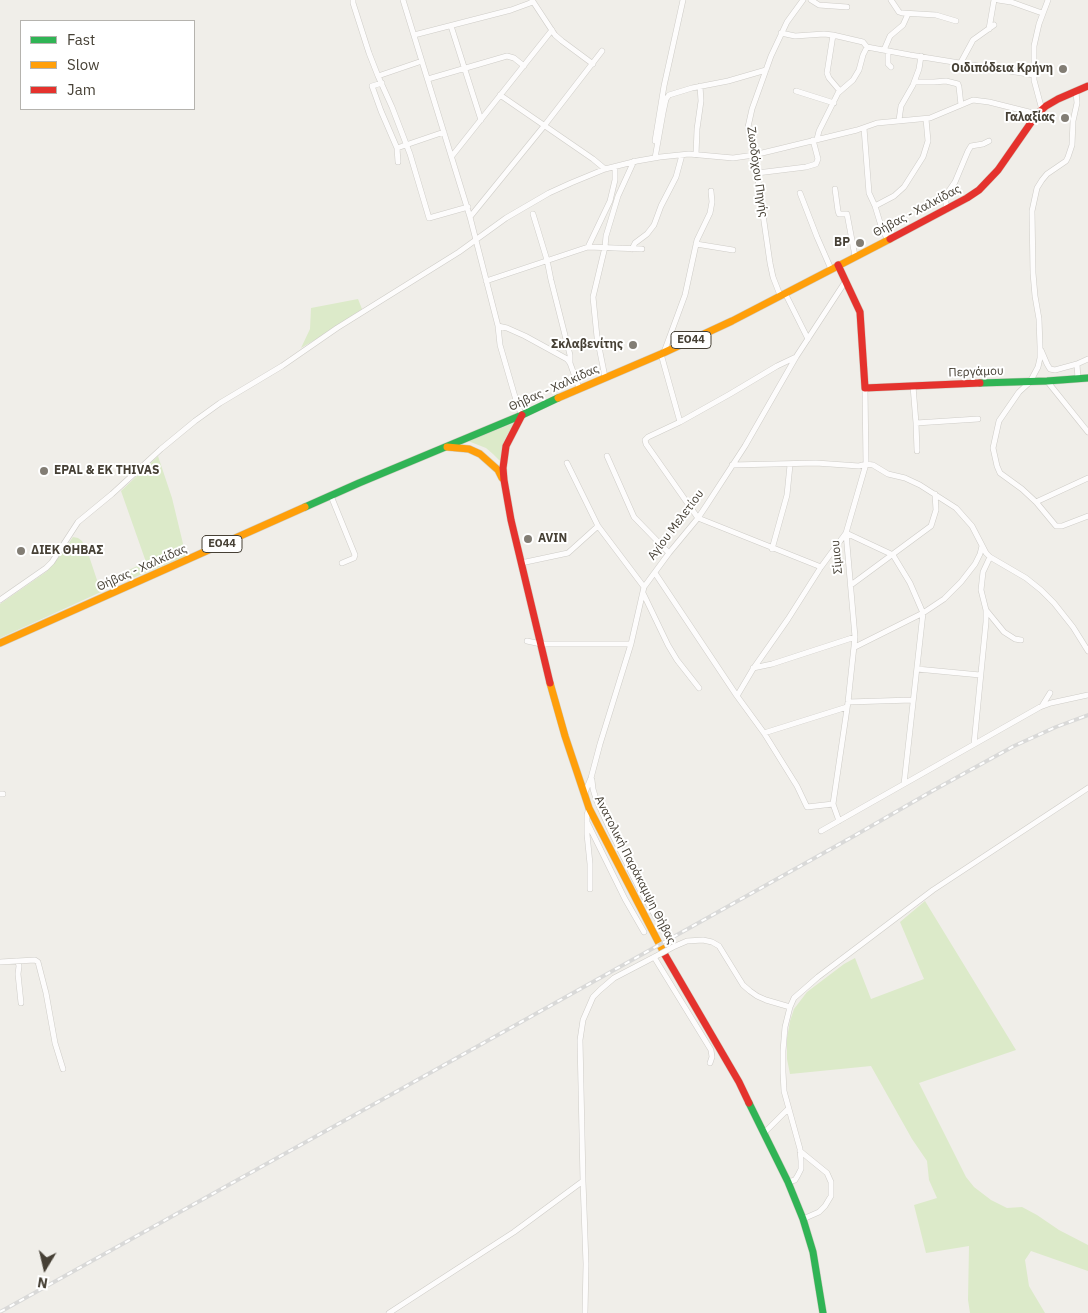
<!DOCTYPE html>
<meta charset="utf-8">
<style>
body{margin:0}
#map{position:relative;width:1088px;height:1313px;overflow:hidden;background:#f0eee9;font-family:"IBM Plex Sans",sans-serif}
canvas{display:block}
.legend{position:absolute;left:20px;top:20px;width:175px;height:90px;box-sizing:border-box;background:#fff;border:1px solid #b5b3ae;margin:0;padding:6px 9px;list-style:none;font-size:15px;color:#464035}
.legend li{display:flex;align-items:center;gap:10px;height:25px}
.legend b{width:25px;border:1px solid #b5b3ae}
.north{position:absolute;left:20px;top:1243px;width:50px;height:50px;-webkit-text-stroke:4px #fff;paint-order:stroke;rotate:189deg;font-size:14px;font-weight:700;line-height:20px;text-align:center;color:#464035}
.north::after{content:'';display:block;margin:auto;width:18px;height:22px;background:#464035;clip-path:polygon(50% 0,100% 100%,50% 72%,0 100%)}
</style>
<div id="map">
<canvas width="1088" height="1313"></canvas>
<ul class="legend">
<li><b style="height:6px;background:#30b455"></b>Fast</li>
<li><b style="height:6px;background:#ff9f0a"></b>Slow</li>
<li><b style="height:6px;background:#e5322d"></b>Jam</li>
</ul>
<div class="north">N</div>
</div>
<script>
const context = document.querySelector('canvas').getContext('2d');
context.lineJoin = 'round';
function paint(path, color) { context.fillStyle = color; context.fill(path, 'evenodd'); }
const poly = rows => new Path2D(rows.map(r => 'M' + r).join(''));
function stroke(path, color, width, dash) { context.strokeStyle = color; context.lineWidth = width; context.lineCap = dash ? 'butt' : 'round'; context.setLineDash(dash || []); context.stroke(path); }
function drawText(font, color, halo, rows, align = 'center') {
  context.font = font + ' "IBM Plex Sans",sans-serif'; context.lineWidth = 4; context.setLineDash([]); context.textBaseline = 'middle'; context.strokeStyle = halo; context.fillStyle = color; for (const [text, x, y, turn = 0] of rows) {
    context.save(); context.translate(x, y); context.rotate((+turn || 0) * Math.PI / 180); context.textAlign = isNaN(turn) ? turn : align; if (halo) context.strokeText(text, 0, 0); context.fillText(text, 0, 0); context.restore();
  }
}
paint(poly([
 [358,299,362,309,332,330,301,348,310,329,311,308],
 [514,423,504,441,501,462,493,454,486,448,468,441],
 [158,456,172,498,186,556,123,582,120,574,146,562,121,491],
 [73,537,78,538,82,541,89,556,101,592,0,638,0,604,46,572,59,557],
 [925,901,1016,1050,919,1083,966,1177,974,1187,991,1200,1007,1208,1022,1207,1037,1215,1059,1230,1088,1245,1088,1271,1031,1251,1025,1260,1029,1286,1045,1313,970,1313,968,1300,969,1246,926,1253,914,1205,937,1198,929,1180,927,1161,912,1139,871,1066,790,1074,787,1059,787,1038,790,1021,794,1009,807,992,844,964,855,958,871,999,924,979,900,922]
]), '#dceac9');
const street = poly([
 [353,0,353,3,369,53,378,76],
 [403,0,470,217,498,326,500,345,518,407,522,415],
 [532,0,555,35,562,41,593,64],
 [811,0,819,5,847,7],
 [891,0,899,12,902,13,936,15,956,21],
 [998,0,1011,2,1042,13],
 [451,26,481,120],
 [989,29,994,0],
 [781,33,795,36,824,34,833,35,863,42,867,47],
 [414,35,511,10,533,2],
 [833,35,827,73,829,78,840,91],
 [884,50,890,36,903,25,908,14],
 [888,51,888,64,891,67],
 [422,61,378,76,392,107,410,154,429,218,468,207],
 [960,64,973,40,994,25],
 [428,79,507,56,514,58,524,66],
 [915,82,934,82,946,81,958,84,959,87,961,105],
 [382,83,372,86,381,111,397,148,398,162],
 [796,91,834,103],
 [1076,92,1077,103,1073,121,1072,145,1068,157,1066,161,1047,174,1042,180,1037,188,1032,211,1033,273,1035,296,1039,319,1040,347,1040,358,1038,367,1030,382,1019,392,999,421,993,448,997,466,1000,473,1022,489,1036,502,1056,526,1062,526,1088,516],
 [500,95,593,159,605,169],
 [1042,110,1034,80,1034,46,1039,24,1048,0],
 [899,120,901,106,913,85,919,69,921,56],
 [864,128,869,193,875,206,882,229,888,240],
 [817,139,819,131,838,93,853,80,859,70,863,55,867,47,910,55,1034,75],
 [655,141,664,86,683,0],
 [397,148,444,132],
 [696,155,697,129,701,101,700,86],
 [452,156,552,30],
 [655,158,663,113,666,99,669,95,692,88,728,81,766,70],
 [757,173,806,167,816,164,818,159,813,140],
 [835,189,838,211,839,214,847,214,855,256],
 [800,193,817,237,831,269],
 [875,206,894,196,904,187,923,157,928,141,926,119],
 [946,210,946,195,955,182,968,151,971,146,983,144,989,141],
 [533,214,547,260,551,280,570,355,570,363],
 [470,217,544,126,602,51],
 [696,244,733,250],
 [588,247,610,201,615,180,615,167],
 [632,249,635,243,647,234,654,225,661,206,676,177,682,155],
 [486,281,588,247,642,249],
 [785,293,808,339],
 [780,295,773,277,770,263,757,173,748,127,752,109,771,56,787,22,803,0],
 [498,326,507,328,525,336,567,359,570,363,579,388],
 [1041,350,1047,364,1050,369,1055,370,1077,364],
 [664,352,685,295,697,240,710,213,712,202,711,191],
 [661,354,680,422],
 [796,357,777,366,730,394,680,422,648,437,645,440,646,444,698,518,821,567],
 [605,377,597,337,593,297,605,247,606,236,618,196,634,161],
 [1078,379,1077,364,1088,359],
 [1047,381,1088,432],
 [913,386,916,423,917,451],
 [916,423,978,419],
 [607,456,634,517,669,553],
 [567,463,598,526,644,587],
 [732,465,816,463,859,466,866,464,873,465,888,474,905,478,920,485,956,508,972,526,986,553,990,557,1026,578,1041,590,1054,603,1073,627,1088,651],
 [331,496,355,555,354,558,342,563],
 [1036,502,1088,478],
 [772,549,787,495,790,465],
 [521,563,568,553,598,526],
 [655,573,737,696],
 [851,585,931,526,936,510,935,494],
 [643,593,668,645,677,660,699,688],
 [0,600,46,568,52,562,78,522,112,494,161,449,195,421,220,403,282,366,337,328,459,252,506,218,549,193,571,183,605,169,637,161,660,157,689,154,733,158,754,155,857,130,877,123,930,118,973,100,989,102,1037,114],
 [986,610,1004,632,1015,639,1021,640],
 [527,641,541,644,631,644],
 [855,647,923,613,944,599,961,582,975,564,980,554,982,546],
 [753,668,772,664,855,637],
 [917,669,980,675],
 [848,702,912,700],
 [1042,706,1050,693],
 [764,733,847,707],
 [974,744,986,622,986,610,981,590,983,572,990,557],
 [592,780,593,789,596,799,611,832,639,888,657,919],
 [904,784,1040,707,1051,703,1088,695],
 [0,794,3,794],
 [584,795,591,778,600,744,631,644,644,587,669,553,698,518,706,506,745,446,796,357,845,282],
 [833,804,848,702,855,637,846,533,866,464,865,388],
 [833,804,839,821],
 [589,808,587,815,587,834,590,864,590,889],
 [587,822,625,899,644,932],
 [821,831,904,784,923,613,910,583,893,555,846,533,821,567,788,619,753,669,737,696,764,733,797,786,807,807,833,804],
 [673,947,687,941,703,940,712,942,719,946,743,985,750,991,757,996,766,1000,790,1007],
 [654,957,711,1050,712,1057,710,1063],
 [18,961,19,966,18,974,21,1003],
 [0,962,35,960,38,962,46,993,55,1043,63,1069],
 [764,1133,788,1109],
 [800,1151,827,1173,831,1182,831,1196,825,1206,819,1212,803,1219],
 [583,1181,586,1264,585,1313],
 [788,1182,795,1180,798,1175,801,1169,801,1161,800,1149,784,1091,783,1072,783,1051,785,1027,790,1007,794,998,818,977,933,890,1088,788],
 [389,1313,514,1232,583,1181,580,1040,583,1020,593,997,600,990,614,978,660,954]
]);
const fast = poly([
 [980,383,1047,381,1088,378],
 [305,507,359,483,522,415,558,398],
 [749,1103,788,1182,803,1219,813,1252,823,1313]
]);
const slow = poly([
 [558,398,661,354,732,321,890,239],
 [447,447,469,449,480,454,498,470,502,478],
 [0,643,305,507],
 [550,683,565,736,589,808,665,955]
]);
const jam = poly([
 [890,239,967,198,979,190,998,170,1037,114,1046,106,1058,99,1088,86],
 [838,265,860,312,865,388,980,383],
 [522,415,506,446,503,468,504,480,511,520,550,683],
 [665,955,739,1082,749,1103]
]);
stroke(street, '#ceccc7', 6);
stroke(fast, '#cfcbc0', 8);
stroke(slow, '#cfcbc0', 8);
stroke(jam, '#cfcbc0', 8);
stroke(street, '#fdfcfc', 5);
stroke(fast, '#30b455', 7);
stroke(slow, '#ff9f0a', 7);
stroke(jam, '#e5322d', 7);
const rail = poly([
 [0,1312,394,1093,854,836,934,790,1014,746,1056,727,1088,715]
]);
stroke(rail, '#d9d9d8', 4);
stroke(rail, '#fff', 2, [5.5]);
const streetBridge = poly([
 [660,954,673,947]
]);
stroke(streetBridge, '#ceccc7', 6, []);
stroke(streetBridge, '#fdfcfc', 5);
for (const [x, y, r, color] of [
 [1063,69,5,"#827d74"],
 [1065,118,5,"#827d74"],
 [860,243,5,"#827d74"],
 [633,345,5,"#827d74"],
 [44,471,5,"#827d74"],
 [528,539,5,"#827d74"],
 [21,551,5,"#827d74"]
]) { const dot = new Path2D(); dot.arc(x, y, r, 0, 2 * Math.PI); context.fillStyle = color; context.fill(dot); stroke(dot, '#fff', 2); }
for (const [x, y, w] of [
 [691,340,40],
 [222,544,40]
]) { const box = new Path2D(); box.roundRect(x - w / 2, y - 8.5, w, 17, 4); context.fillStyle = '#fff'; context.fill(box); stroke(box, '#464035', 1); }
drawText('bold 11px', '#464035', null, [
 ["ΕΟ44",691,340],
 ["ΕΟ44",222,544]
]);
drawText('bold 12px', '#464035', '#fff', [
 ["Οιδιπόδεια Κρήνη",1053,69],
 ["Γαλαξίας",1055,118],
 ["BP",850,243],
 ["Σκλαβενίτης",623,345],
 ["EPAL & EK THIVAS",54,471,"left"],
 ["AVIN",538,539,"left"],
 ["ΔΙΕΚ ΘΗΒΑΣ",31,551,"left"]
], 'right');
drawText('12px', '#464035', '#fff', [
 ["Ζωοδόχου Πηγής",757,172,82],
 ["Θήβας - Χαλκίδας",917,211,-28],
 ["Περγάμου",976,372,-2],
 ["Θήβας - Χαλκίδας",554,388,-24],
 ["Αγίου Μελετίου",676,525,-53],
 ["Σίμιου",837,557,-95],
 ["Θήβας - Χαλκίδας",142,568,-24],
 ["Ανατολική Παράκαμψη Θήβας",635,870,63]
]);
</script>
